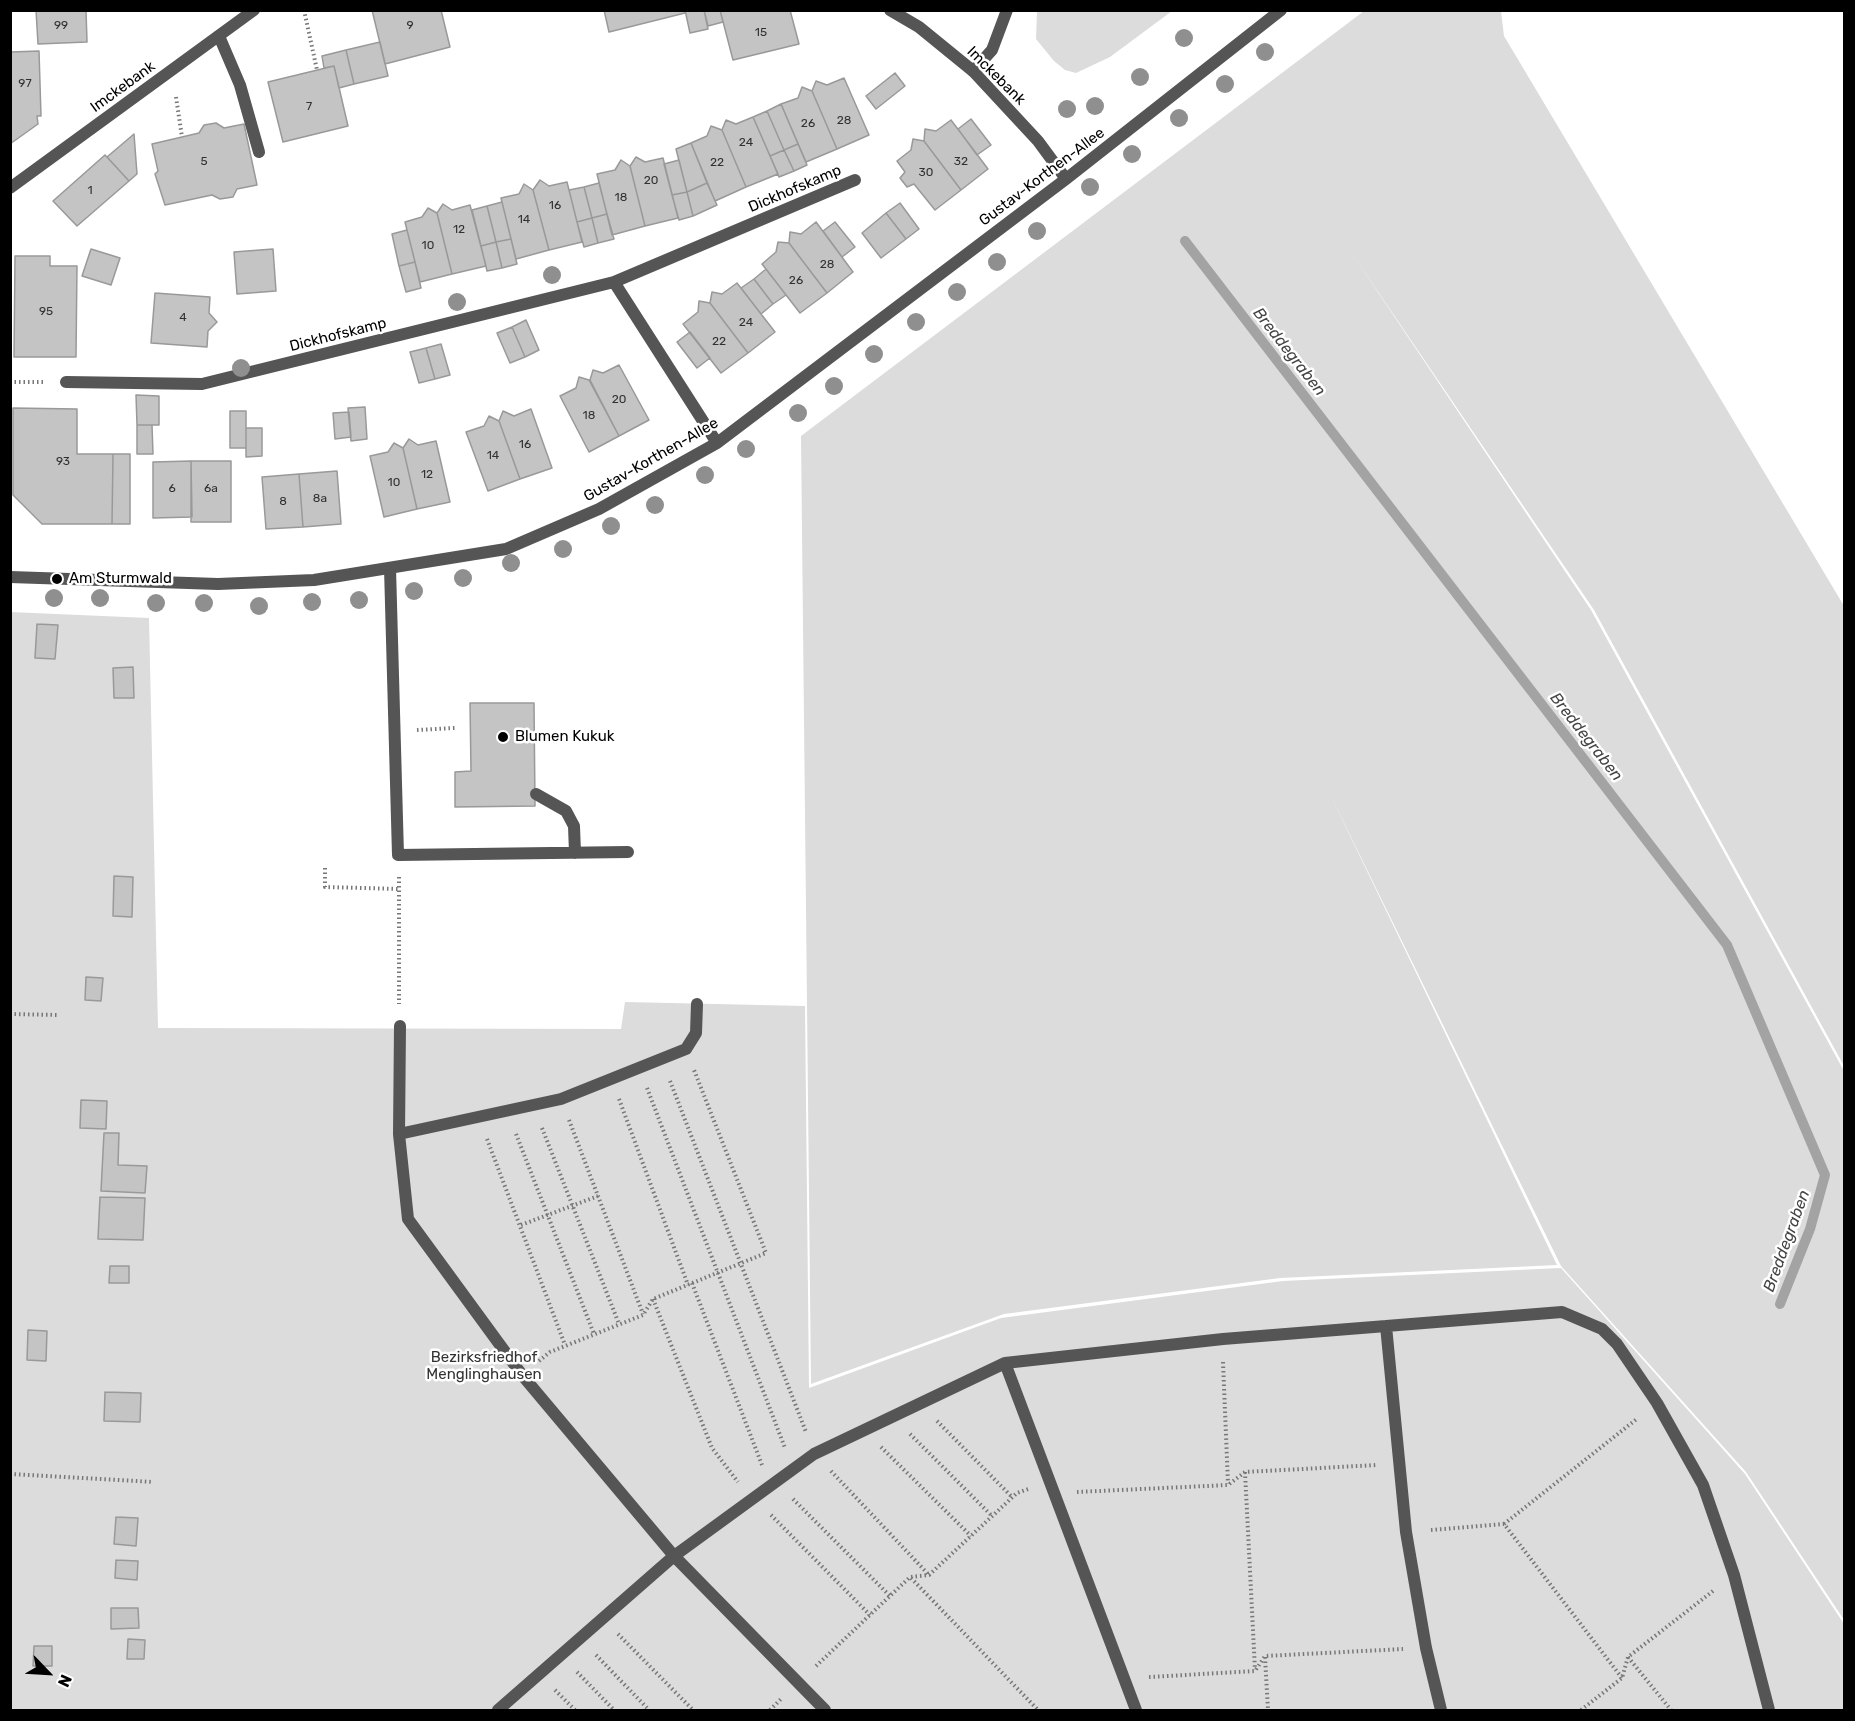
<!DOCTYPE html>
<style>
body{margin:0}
#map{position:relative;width:1855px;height:1721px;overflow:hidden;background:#fff;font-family:Rubik,sans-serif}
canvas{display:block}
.frame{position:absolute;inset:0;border:12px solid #000;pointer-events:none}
.north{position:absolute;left:18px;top:1643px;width:60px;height:60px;-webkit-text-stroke:4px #fff;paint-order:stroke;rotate:115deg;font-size:16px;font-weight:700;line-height:24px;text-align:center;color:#000}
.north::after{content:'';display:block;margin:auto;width:21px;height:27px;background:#000;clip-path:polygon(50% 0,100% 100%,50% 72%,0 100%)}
</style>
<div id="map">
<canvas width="1855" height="1721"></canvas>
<div class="frame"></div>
<div class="north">N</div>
</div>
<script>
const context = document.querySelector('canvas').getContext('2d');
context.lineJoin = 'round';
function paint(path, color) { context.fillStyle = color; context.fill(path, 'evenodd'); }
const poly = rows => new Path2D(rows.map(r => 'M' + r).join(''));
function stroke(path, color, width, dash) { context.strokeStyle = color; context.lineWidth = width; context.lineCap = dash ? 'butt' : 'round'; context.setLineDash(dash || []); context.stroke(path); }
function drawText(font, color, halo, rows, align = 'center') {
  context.font = font + ' Rubik,sans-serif'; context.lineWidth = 5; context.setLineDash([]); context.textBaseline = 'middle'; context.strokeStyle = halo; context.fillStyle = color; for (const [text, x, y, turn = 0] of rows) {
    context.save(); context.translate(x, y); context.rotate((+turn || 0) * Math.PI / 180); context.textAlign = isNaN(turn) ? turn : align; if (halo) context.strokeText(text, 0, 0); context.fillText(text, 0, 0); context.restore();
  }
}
paint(poly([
 [1037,11,1037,10,1172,11,1110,57,1076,73,1065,70,1054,61,1036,39],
 [1364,11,1501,11,1504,36,1844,606,1844,1066,1594,610,1349,249,1591,610,1844,1071,1844,1620,1746,1472,1561,1266,1326,786,1557,1265,1280,1278,1004,1314,811,1384,801,436],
 [10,612,149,618,158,1028,621,1029,625,1002,805,1006,809,1388,1001,1318,1283,1281,1561,1268,1745,1474,1844,1624,1844,1710,11,1710]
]), '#dcdcdc');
stroke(poly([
 [1185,241,1727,945,1825,1175,1810,1229,1780,1304]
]), '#a3a3a3', 10);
const building = poly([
 [36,10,86,10,87,42,38,44,36,10],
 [372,10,441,10,450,47,385,64,372,10],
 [604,10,685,10,685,13,609,32,604,10],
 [685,10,704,10,708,29,690,33,685,10],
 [704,10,720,10,723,22,708,26,704,10],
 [720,10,790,10,799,44,733,60,720,10],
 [380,42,388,76,354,84,346,50,380,42],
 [346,50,354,84,339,88,334,66,324,68,322,56,346,50],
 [39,51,41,116,37,116,38,124,10,144,10,52,39,51],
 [334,66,348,126,283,142,268,82,334,66],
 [895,73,905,86,876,109,866,96,895,73],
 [844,78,869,135,837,149,812,91,816,81,827,85,844,78],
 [802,87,812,91,837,149,806,162,781,104,798,98,802,87],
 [781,104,798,144,784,150,767,111,781,104],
 [767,111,784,150,770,156,753,117,767,111],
 [753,117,778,174,746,187,722,130,726,120,736,124,753,117],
 [971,119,991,145,977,155,958,129,971,119],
 [951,120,988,169,961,190,924,141,925,129,936,131,951,120],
 [216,123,224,128,244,124,257,185,237,189,233,197,220,199,212,195,165,205,155,174,158,171,152,144,199,133,204,125,216,123],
 [711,126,722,130,746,187,715,201,691,143,707,136,711,126],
 [134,134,137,174,129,181,107,157,134,134],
 [913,139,924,141,961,190,935,210,914,184,907,187,900,178,905,172,897,161,911,150,913,139],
 [691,143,707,183,687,192,676,149,691,143],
 [798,144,807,165,794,171,784,150,798,144],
 [784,150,794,171,779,177,770,156,784,150],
 [105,155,129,181,77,226,53,201,105,155],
 [636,157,645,162,663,158,678,218,645,226,630,166,636,157],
 [621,160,630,166,645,226,612,235,597,174,615,170,621,160],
 [679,160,687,192,672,195,664,164,679,160],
 [540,180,549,186,567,182,582,242,549,250,533,190,540,180],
 [599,183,607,214,592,218,584,187,599,183],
 [707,183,717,205,693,216,687,192,707,183],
 [524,184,533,190,549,250,516,259,501,198,519,194,524,184],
 [584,187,592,218,577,222,569,190,584,187],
 [687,192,693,216,679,220,672,195,687,192],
 [502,202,511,239,496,242,487,206,502,202],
 [900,203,919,229,906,239,886,213,900,203],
 [443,204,452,210,470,205,486,266,452,274,437,213,443,204],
 [487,206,496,242,481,246,472,210,487,206],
 [428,208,437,213,452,274,420,282,405,222,422,217,428,208],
 [886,213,906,239,881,258,862,233,886,213],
 [607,214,614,239,598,243,592,218,607,214],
 [592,218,598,243,584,247,577,222,592,218],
 [816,222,853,272,827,293,789,243,790,232,801,234,816,222],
 [835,222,855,247,842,257,823,231,835,222],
 [407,230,415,262,399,266,392,234,407,230],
 [511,239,517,264,502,268,496,242,511,239],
 [496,242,502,268,487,271,481,246,496,242],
 [778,242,789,243,827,293,800,313,762,264,776,252,778,242],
 [91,249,120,258,111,285,82,276,91,249],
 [273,249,276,291,237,294,234,252,273,249],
 [15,256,50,256,50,266,77,266,76,357,14,357,15,256],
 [415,262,421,288,406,292,399,266,415,262],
 [766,269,786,295,773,304,754,279,766,269],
 [754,279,773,304,761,314,741,288,754,279],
 [737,283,775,332,748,353,710,303,712,292,722,294,737,283],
 [155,293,210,297,209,313,217,322,208,331,207,347,151,343,155,293],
 [699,301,710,303,748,353,721,373,683,324,698,312,699,301],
 [526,320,539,350,525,357,512,327,526,320],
 [512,327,525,357,510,363,497,333,512,327],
 [690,332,710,358,697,368,677,342,690,332],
 [441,344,450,375,435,379,426,348,441,344],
 [426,348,435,379,419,383,410,352,426,348],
 [619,365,649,420,619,436,590,380,593,370,603,373,619,365],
 [579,377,589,380,619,436,589,452,560,396,576,388,579,377],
 [136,395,159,396,159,425,137,425,136,395],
 [365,407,367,439,351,441,348,408,365,407],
 [13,408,77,409,77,454,113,454,112,524,42,524,13,495,13,408],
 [531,409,552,468,520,479,499,421,503,411,514,416,531,409],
 [230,411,246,411,246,448,230,448,230,411],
 [349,412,351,437,335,439,333,413,349,412],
 [489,416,499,421,520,479,488,491,466,432,484,426,489,416],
 [137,425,152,425,153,454,137,454,137,425],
 [246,428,262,428,262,456,246,457,246,428],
 [409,439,418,445,436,441,450,502,417,509,403,448,409,439],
 [394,443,403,448,417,509,384,517,370,456,388,452,394,443],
 [113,454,130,454,130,524,112,524,113,454],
 [191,461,192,517,153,518,153,462,191,461],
 [191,461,231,461,231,522,191,522,191,461],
 [337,471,341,524,303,527,299,474,337,471],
 [299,474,303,527,266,529,262,477,299,474],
 [37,624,58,625,55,659,35,658,37,624],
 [133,667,134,698,114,698,113,668,133,667],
 [470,703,534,703,535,806,455,807,455,772,471,771,470,703],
 [114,876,133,877,132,917,113,916,114,876],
 [86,977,103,978,101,1001,85,1000,86,977],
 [81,1100,107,1101,106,1129,80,1128,81,1100],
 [104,1133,119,1133,118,1165,147,1166,145,1193,101,1191,104,1133],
 [100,1197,145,1198,143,1240,98,1239,100,1197],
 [110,1266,129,1266,129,1283,109,1283,110,1266],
 [28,1330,47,1331,46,1361,27,1360,28,1330],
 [105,1392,141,1393,140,1422,104,1421,105,1392],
 [116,1517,138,1518,136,1546,114,1544,116,1517],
 [116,1560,138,1561,137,1580,115,1578,116,1560],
 [111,1608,138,1608,139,1628,111,1629,111,1608],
 [128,1639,145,1640,144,1659,127,1659,128,1639],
 [34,1646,52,1646,52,1666,33,1666,34,1646]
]);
paint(building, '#c4c4c4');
stroke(building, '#999', 1.5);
stroke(poly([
 [304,10,317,70],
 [176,97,182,137],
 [10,382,45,382],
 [417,730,455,728],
 [325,868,325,887,399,889],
 [399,877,399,1004],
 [10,1014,58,1015],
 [670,1081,806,1432],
 [647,1088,785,1448],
 [619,1099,688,1285],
 [569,1120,643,1314],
 [542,1128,619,1324],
 [516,1134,594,1334],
 [487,1139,565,1345],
 [521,1225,598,1196],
 [692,1283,762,1465],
 [653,1299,712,1448,738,1482],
 [539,1361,550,1352,643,1315,653,1299,766,1253,694,1070],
 [1223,1362,1228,1484],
 [937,1421,1012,1497],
 [910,1434,992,1516],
 [881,1447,971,1536],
 [831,1471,929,1575],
 [1245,1472,1255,1670],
 [10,1474,153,1482],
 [1077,1492,1228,1485,1245,1472,1377,1465],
 [793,1499,890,1596],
 [771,1515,870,1615],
 [1504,1524,1638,1418],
 [1431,1530,1504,1524,1622,1678],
 [911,1578,1038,1710],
 [618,1634,693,1710],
 [596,1655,649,1710],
 [1265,1657,1268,1710],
 [1628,1657,1671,1710],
 [816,1666,910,1577,929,1575,1017,1493,1028,1489],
 [577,1672,614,1710],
 [1149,1677,1255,1671,1265,1656,1403,1649],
 [555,1690,575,1710],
 [770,1710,782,1698],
 [1581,1710,1622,1678,1628,1657,1713,1591]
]), '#777', 4, [1.5, 3]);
stroke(poly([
 [219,36,240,85,259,152],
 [973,71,992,50,1007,10],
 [390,568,398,855,628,852],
 [536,794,566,811,574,826,575,853],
 [400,1026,399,1134,408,1219,522,1375,674,1556,825,1710],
 [399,1134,561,1099,686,1049,696,1033,697,1004],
 [1386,1326,1406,1532,1426,1648,1441,1710],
 [1005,1363,1136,1710],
 [498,1710,674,1556,814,1454,1005,1363,1223,1339,1562,1312,1602,1329,1617,1344,1657,1403,1703,1485,1734,1575,1769,1710]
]), '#555', 12);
stroke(poly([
 [890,10,919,27,973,71,1038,141,1066,179],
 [10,188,254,10],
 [66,382,202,384,614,282],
 [717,443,614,282,855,180],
 [10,577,218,584,314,580,506,549,599,509,717,443,1066,179,1281,10]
]), '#555', 12);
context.fillStyle = '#8f8f8f';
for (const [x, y] of [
 [1184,38],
 [1265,52],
 [1140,77],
 [1225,84],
 [1095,106],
 [1067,109],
 [1179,118],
 [1132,154],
 [1090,187],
 [1037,231],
 [997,262],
 [552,275],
 [957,292],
 [457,302],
 [916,322],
 [874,354],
 [241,368],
 [834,386],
 [798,413],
 [746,449],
 [705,475],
 [655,505],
 [611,526],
 [563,549],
 [511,563],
 [463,578],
 [414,591],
 [54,598],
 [100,598],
 [359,600],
 [312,602],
 [156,603],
 [204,603],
 [259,606]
]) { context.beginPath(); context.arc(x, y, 9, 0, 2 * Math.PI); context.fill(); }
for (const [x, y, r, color] of [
 [57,579,6,"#000"],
 [503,737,6,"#000"]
]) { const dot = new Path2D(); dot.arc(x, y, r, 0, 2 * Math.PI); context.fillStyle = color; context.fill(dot); stroke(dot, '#fff', 2); }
drawText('12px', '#313131', null, [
 ["99",61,26],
 ["9",410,26],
 ["15",761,33],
 ["97",25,84],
 ["7",309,107],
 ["28",844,121],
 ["26",808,124],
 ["24",746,143],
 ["5",204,162],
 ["32",961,162],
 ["22",717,163],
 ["30",926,173],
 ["20",651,181],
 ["1",90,191],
 ["18",621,198],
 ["16",555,206],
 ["14",524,220],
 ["12",459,230],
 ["10",428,246],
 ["28",827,265],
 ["26",796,281],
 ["95",46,312],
 ["4",183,318],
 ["24",746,323],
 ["22",719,342],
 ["20",619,400],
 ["18",589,416],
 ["16",525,445],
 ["14",493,456],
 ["93",63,462],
 ["12",427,475],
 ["10",394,483],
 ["6",172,489],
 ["6a",211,489],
 ["8a",320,499],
 ["8",283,502]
]);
drawText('15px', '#000', '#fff', [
 ["Imckebank",996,76,45],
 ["Imckebank",123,87,-36],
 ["Gustav-Korthen-Allee",1042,177,-37],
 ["Dickhofskamp",795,189,-23],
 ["Dickhofskamp",338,335,-14],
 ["Gustav-Korthen-Allee",651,460,-30]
]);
drawText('15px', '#000', '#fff', [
 ["Am Sturmwald",69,579],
 ["Blumen Kukuk",515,737]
], 'left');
drawText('15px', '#333', '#fff', [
 ["Bezirksfriedhof",484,1358],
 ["Menglinghausen",484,1375]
]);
drawText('italic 16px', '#444', '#fff', [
 ["Breddegraben",1289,352,52],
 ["Breddegraben",1586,737,52],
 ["Breddegraben",1787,1241,-70]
]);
</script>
